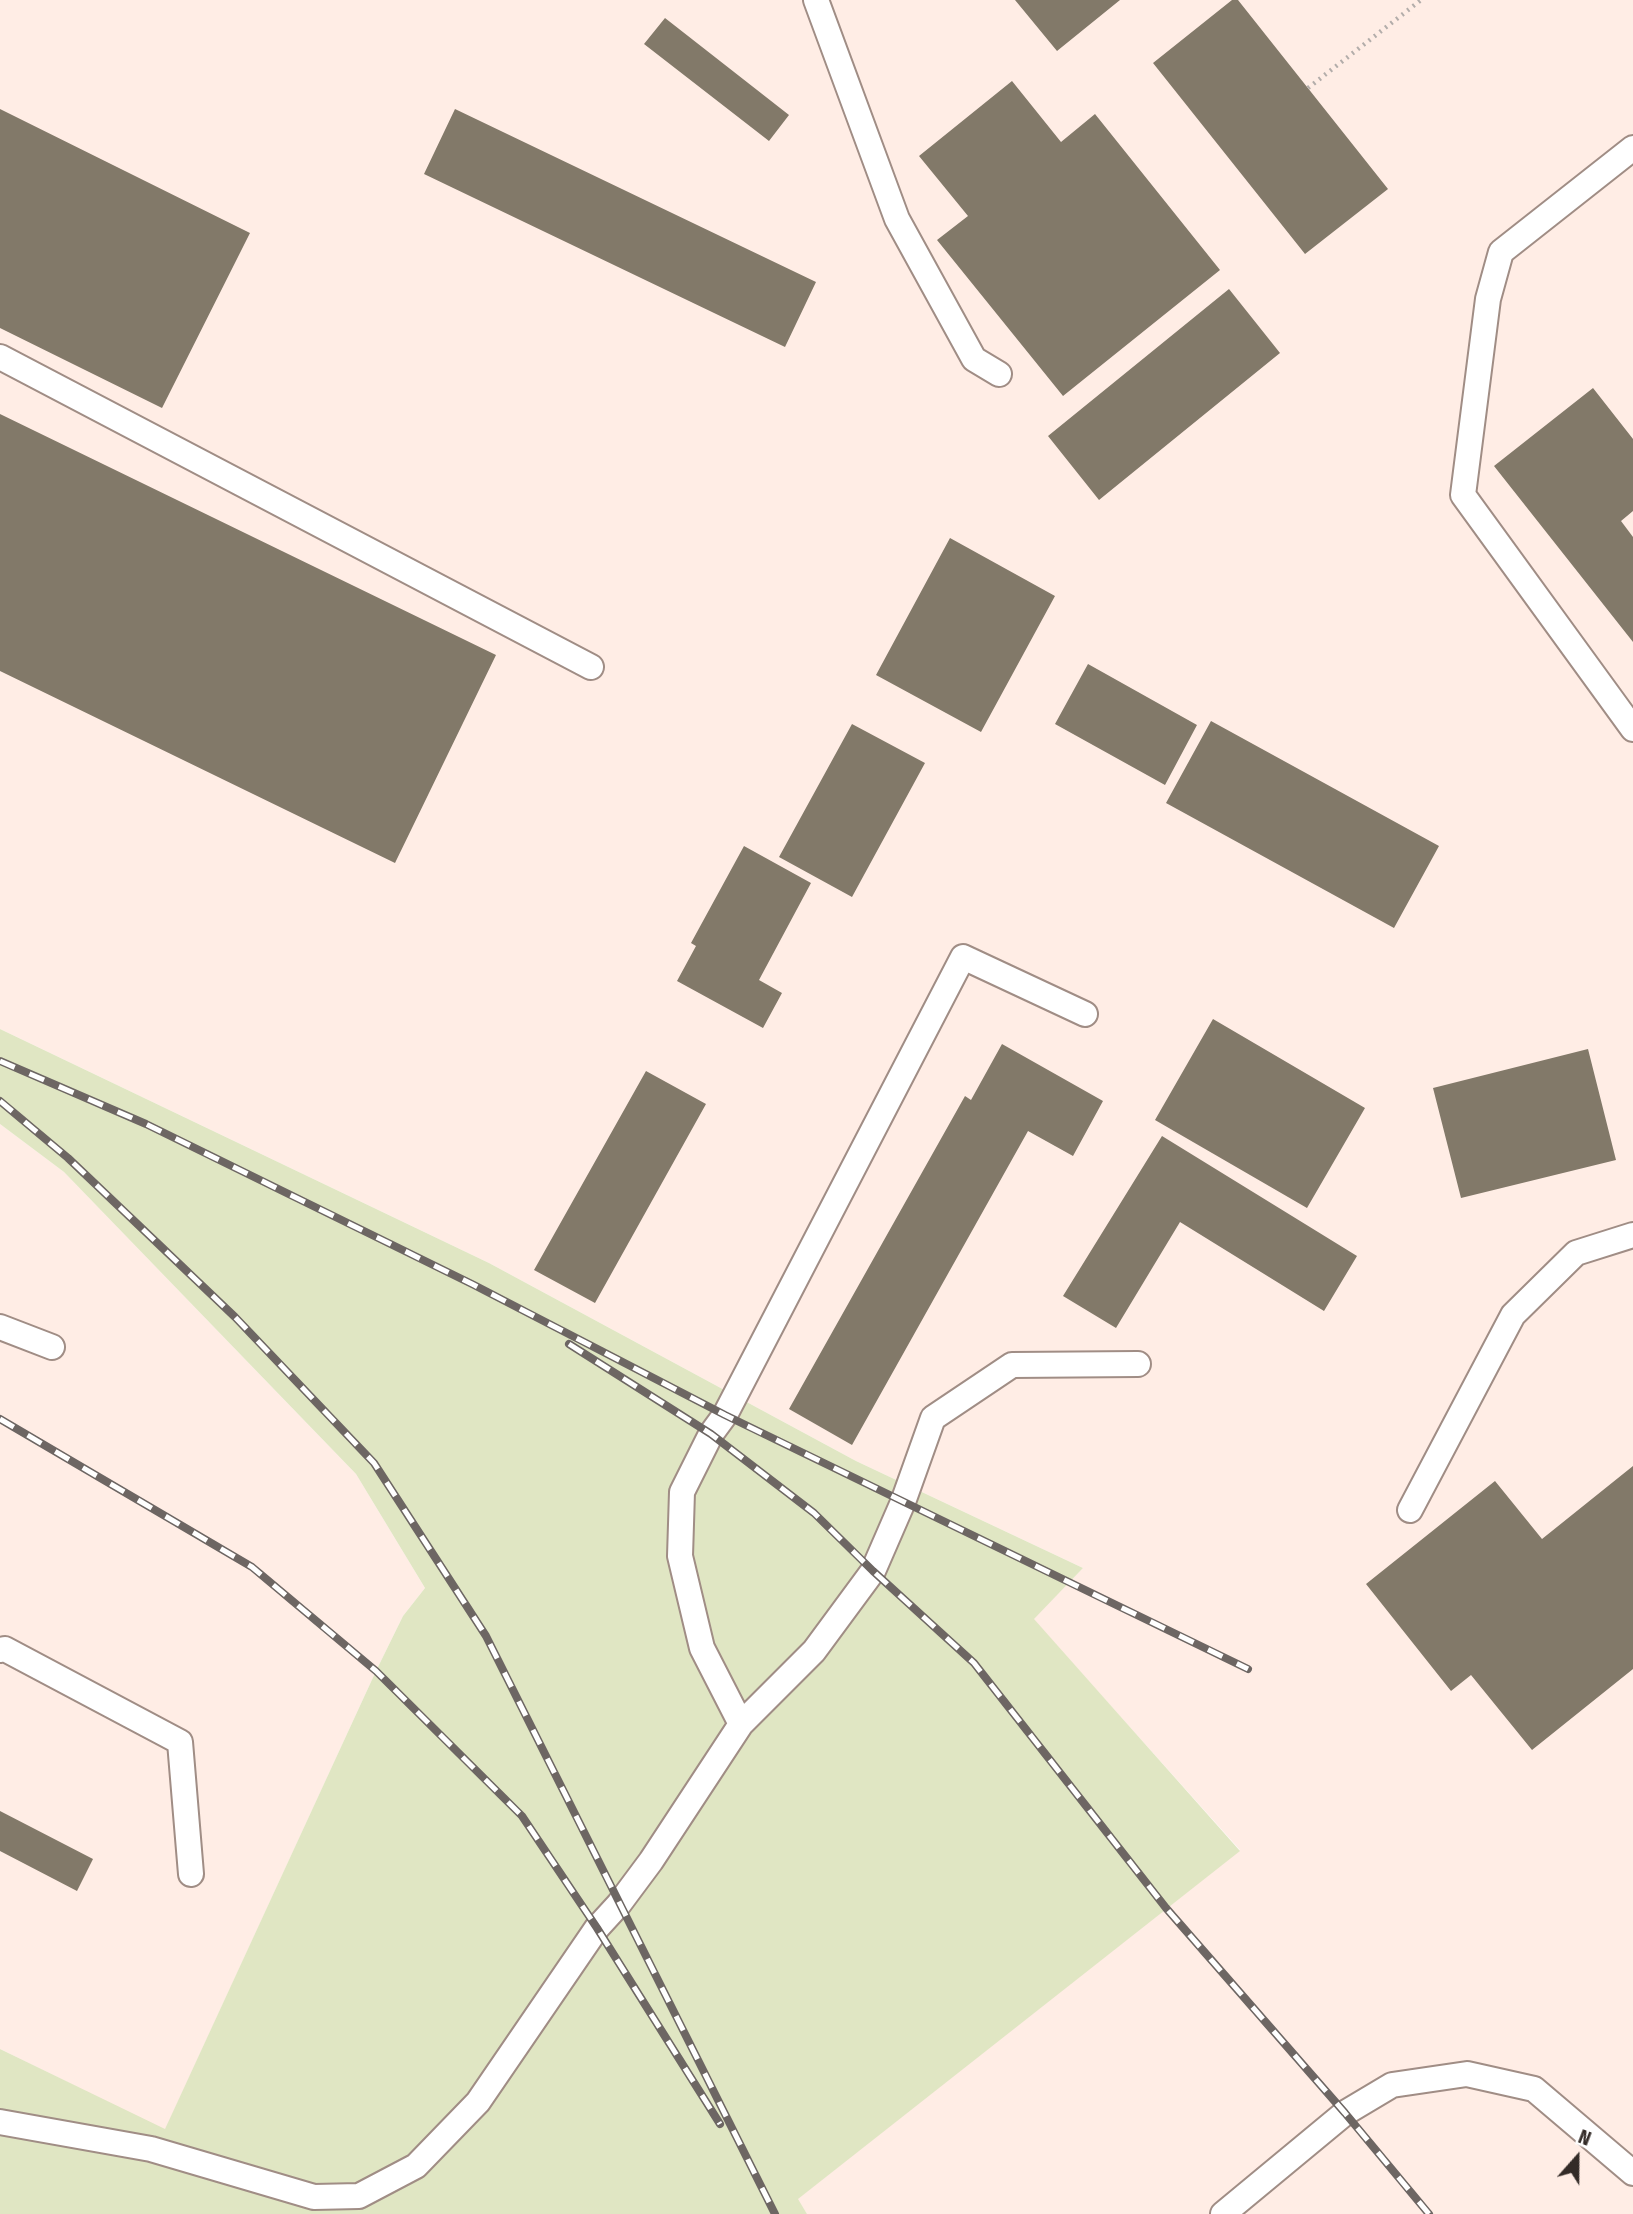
<!DOCTYPE html>
<style>
body{margin:0}
#map{position:relative;width:1633px;height:2214px;overflow:hidden;background:#fefaf8;font-family:"Fira Sans Condensed",sans-serif}
canvas{display:block}
.north{position:absolute;left:1542px;top:2123px;width:70px;height:70px;-webkit-text-stroke:5px #fff;paint-order:stroke;rotate:21deg;font-size:19px;font-weight:700;line-height:28px;text-align:center;color:#332b27}
.north::after{content:'';display:block;margin:auto;width:24px;height:32px;background:#332b27;clip-path:polygon(50% 0,100% 100%,50% 72%,0 100%)}
</style>
<div id="map">
<canvas width="1633" height="2214"></canvas>
<div class="north">N</div>
</div>
<script>
const context = document.querySelector('canvas').getContext('2d');
context.lineJoin = 'round';
function paint(path, color) { context.fillStyle = color; context.fill(path, 'evenodd'); }
const poly = rows => new Path2D(rows.map(r => 'M' + r).join(''));
function stroke(path, color, width, dash) { context.strokeStyle = color; context.lineWidth = width; context.lineCap = dash ? 'butt' : 'round'; context.setLineDash(dash || []); context.stroke(path); }
paint(poly([
 [0,0,1633,0,1633,2214,807,2214,797,2199,1240,1850,1033,1619,1083,1568,856,1461,489,1263,0,1029],
 [0,1124,64,1172,356,1474,425,1588,403,1616,376,1671,165,2130,0,2049]
]), '#ffede5');
paint(poly([
 [0,1029,489,1263,856,1461,1083,1568,1034,1619,1240,1851,798,2199,807,2214,0,2214,0,2049,165,2129,376,1671,403,1616,425,1588,356,1474,64,1172,0,1124]
]), '#e0e6c3');
paint(poly([
 [1015,0,1120,0,1057,51],
 [1232,0,1238,0,1388,189,1305,254,1153,63],
 [665,18,789,115,769,141,644,44],
 [1012,81,1061,142,1095,114,1220,270,1063,396,937,240,968,216,919,156],
 [0,109,250,233,162,408,0,328],
 [455,109,816,282,785,347,424,174],
 [1229,289,1280,353,1099,500,1048,436],
 [1593,388,1633,439,1633,511,1621,521,1633,537,1633,642,1494,466],
 [0,414,496,655,395,863,0,671],
 [950,538,1055,596,981,732,876,675],
 [1088,664,1197,725,1165,785,1055,724],
 [1211,721,1439,846,1394,928,1166,803],
 [852,724,925,763,852,897,779,857],
 [744,846,811,883,759,980,782,993,763,1028,677,981,696,946,691,943],
 [1213,1019,1365,1108,1307,1208,1155,1120],
 [1002,1044,1103,1101,1073,1156,1028,1131,852,1445,789,1409,965,1096,971,1100],
 [1588,1049,1616,1160,1461,1198,1433,1088],
 [646,1071,706,1104,595,1303,534,1270],
 [1162,1136,1357,1256,1324,1311,1180,1222,1116,1328,1063,1296],
 [1633,1466,1633,1669,1532,1750,1471,1675,1451,1691,1366,1584,1495,1481,1542,1539],
 [0,1811,93,1859,77,1891,0,1851]
]), '#827969');
const lane = poly([
 [816,0,897,219,974,359,999,374],
 [1633,148,1501,252,1488,299,1463,495,1633,729],
 [0,357,591,667],
 [0,1327,52,1347],
 [1410,1510,1513,1315,1576,1253,1633,1235],
 [0,1650,5,1649,180,1742,191,1874],
 [741,1724,702,1648,680,1556,682,1492,711,1434,725,1415,963,957,1085,1014],
 [0,2122,151,2149,314,2197,359,2196,416,2166,478,2102,597,1928,619,1904,651,1861,741,1724,814,1651,873,1571,903,1502,933,1418,1012,1365,1138,1364],
 [1223,2214,1345,2113,1392,2085,1467,2074,1534,2089,1633,2173]
]);
stroke(lane, '#a08d85', 28);
stroke(poly([
 [1308,88,1421,0]
]), '#b3adaa', 4.5, [2, 5]);
stroke(lane, '#fff', 24);
const rail = poly([
 [0,1061,146,1124,474,1285,725,1415,1248,1669],
 [0,1101,68,1158,235,1317,374,1463,486,1636,775,2214],
 [569,1344,711,1434,814,1513,873,1571,974,1663,1166,1908,1345,2113,1429,2214],
 [0,1419,252,1567,376,1671,522,1816,597,1928,720,2124]
]);
stroke(rail, '#6d6663', 8);
stroke(rail, '#fff', 5, [16]);
</script>
